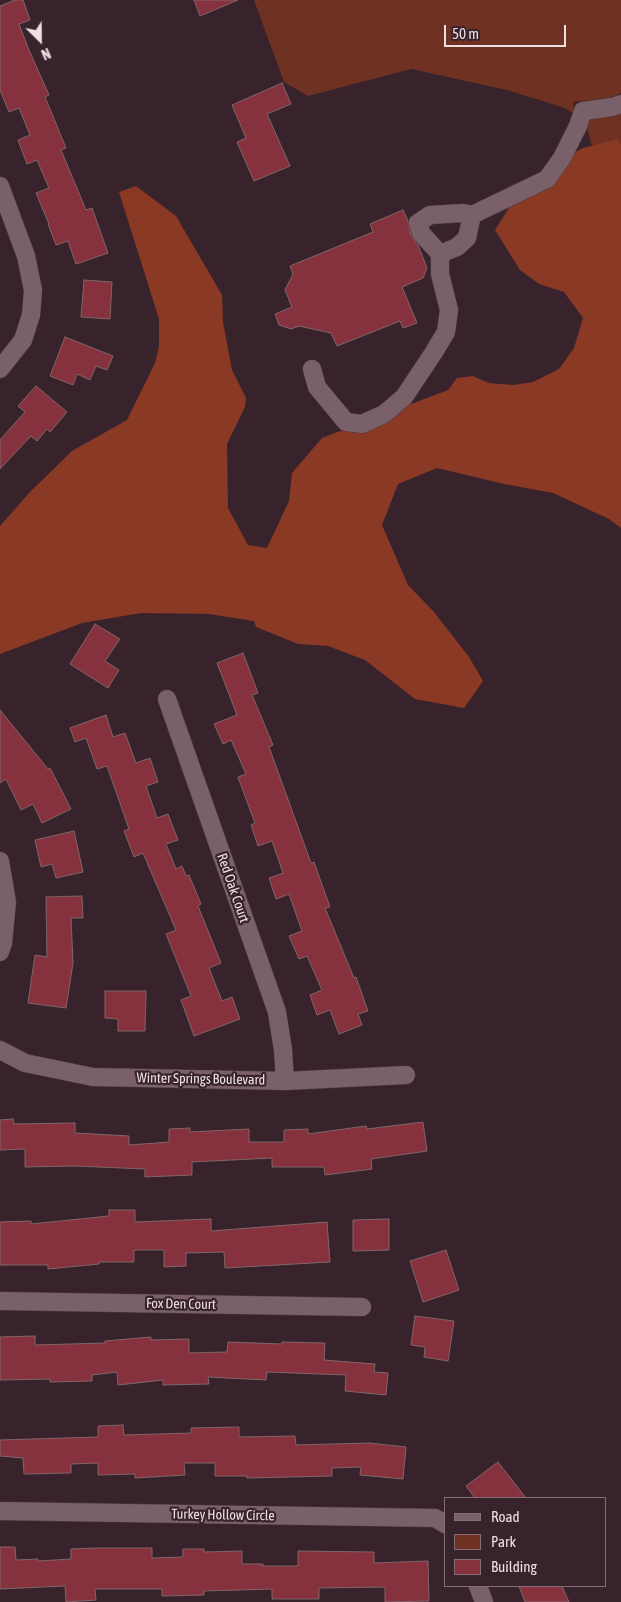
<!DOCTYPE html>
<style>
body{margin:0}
#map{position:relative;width:621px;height:1602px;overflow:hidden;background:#38232c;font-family:"Asap Condensed",sans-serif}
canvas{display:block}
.legend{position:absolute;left:444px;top:1497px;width:162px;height:90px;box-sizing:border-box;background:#38232c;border:1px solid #816e76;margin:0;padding:6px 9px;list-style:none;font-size:15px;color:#eedfe5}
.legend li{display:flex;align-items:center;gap:10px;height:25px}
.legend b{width:25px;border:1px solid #816e76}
.north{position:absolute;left:15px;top:15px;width:50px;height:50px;-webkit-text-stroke:4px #38232c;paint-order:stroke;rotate:157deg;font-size:14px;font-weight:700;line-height:20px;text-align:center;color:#eedfe5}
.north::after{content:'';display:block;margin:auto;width:18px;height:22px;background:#eedfe5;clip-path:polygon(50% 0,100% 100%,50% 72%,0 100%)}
.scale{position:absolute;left:444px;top:25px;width:122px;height:22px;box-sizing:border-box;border:2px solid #eedfe5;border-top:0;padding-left:6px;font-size:15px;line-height:18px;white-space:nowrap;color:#eedfe5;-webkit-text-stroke:4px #38232c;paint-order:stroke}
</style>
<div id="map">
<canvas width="621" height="1602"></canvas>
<ul class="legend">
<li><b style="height:6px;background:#796069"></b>Road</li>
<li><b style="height:14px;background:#6f3222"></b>Park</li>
<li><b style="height:14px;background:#85323e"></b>Building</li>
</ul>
<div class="north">N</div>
<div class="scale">50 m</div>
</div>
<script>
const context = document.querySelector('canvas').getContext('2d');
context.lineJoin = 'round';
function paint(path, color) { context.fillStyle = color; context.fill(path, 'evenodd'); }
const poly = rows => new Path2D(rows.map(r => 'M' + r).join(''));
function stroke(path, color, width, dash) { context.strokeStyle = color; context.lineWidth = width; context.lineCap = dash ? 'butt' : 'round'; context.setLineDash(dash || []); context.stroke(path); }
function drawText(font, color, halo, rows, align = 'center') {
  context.font = font + ' "Asap Condensed",sans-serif'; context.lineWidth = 4.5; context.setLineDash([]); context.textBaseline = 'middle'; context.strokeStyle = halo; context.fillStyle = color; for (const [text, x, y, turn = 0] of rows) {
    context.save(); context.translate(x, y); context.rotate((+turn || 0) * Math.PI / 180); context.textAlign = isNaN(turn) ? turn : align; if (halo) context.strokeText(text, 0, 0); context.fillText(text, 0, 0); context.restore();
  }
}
paint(poly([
 [254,0,621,0,621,93,609,98,573,102,575,114,562,107,507,90,411,69,308,96,284,82],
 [621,114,621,144,617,139,592,146,585,120]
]), '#6f3222');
paint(poly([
 [617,139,621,144,621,528,609,519,553,493,504,484,437,468,398,484,382,525,408,585,434,612,469,657,483,681,464,708,415,699,365,660,328,646,298,644,256,627,254,621,209,614,141,613,82,623,0,654,0,526,30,492,72,451,127,420,155,363,159,346,159,319,119,192,136,186,176,216,222,295,223,322,232,370,246,398,245,407,227,444,228,508,248,545,267,548,289,501,292,473,322,438,448,390,457,378,473,376,489,383,513,385,533,382,559,369,574,348,583,318,564,292,539,284,520,270,495,230,514,200,563,159,583,148]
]), '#8a3925');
const building = poly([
 [15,0,23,0,30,20,19,24,29,50,49,95,45,97,66,148,61,150,86,210,92,208,108,253,76,264,68,241,56,245,48,224,49,224,36,193,49,188,37,160,27,164,18,140,30,135,19,108,9,112,0,90,0,6,15,0],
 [194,0,238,0,200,16,194,0],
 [282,83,291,104,267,114,290,166,254,181,237,142,246,138,232,105,282,83],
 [403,210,408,221,411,236,418,245,427,268,423,278,402,287,417,323,403,328,400,321,337,346,331,333,299,326,291,329,279,325,275,314,292,307,285,290,293,274,290,266,373,232,370,224,403,210],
 [84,280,112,282,110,319,81,317,84,280],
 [65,337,113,356,107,370,96,366,90,380,77,374,73,385,50,376,65,337],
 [36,386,67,412,50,432,47,429,37,441,31,436,0,469,0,440,25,412,18,406,36,386],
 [95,624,120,639,105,661,119,670,108,688,70,664,95,624],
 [243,653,258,693,252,695,273,745,269,747,311,863,314,862,330,907,325,908,354,978,356,977,368,1011,358,1014,362,1025,339,1034,330,1010,317,1015,310,995,322,990,307,956,299,959,289,936,302,931,289,894,276,899,269,878,283,873,272,841,258,846,251,825,255,823,238,777,246,774,231,740,223,744,214,724,237,715,217,663,243,653],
 [0,710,48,769,50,768,71,809,42,823,33,804,21,810,6,779,0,783,0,710],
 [106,715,113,737,125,733,136,763,150,758,158,782,146,786,157,818,168,814,178,840,166,844,176,869,182,866,186,876,189,875,201,904,198,906,221,963,209,968,222,1001,232,997,240,1019,194,1036,181,1000,191,996,166,934,176,930,143,853,134,857,124,831,129,829,107,766,97,769,86,738,75,742,70,728,106,715],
 [74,831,83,872,56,878,52,864,41,867,35,840,74,831],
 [82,896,83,918,71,918,73,963,66,1008,28,1003,35,955,47,957,46,897,82,896],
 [105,991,146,991,145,1031,118,1031,118,1019,105,1018,105,991],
 [13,1119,14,1124,75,1123,75,1133,129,1136,129,1145,169,1142,169,1129,190,1128,190,1132,249,1129,249,1142,284,1142,284,1130,308,1129,308,1134,366,1126,367,1129,423,1122,427,1151,371,1159,372,1169,325,1175,324,1167,272,1167,272,1158,192,1162,192,1175,145,1177,145,1169,75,1166,25,1167,25,1149,0,1150,0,1120,13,1119],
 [109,1210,135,1210,135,1222,211,1219,211,1231,327,1222,330,1262,225,1268,224,1252,186,1253,186,1266,164,1267,164,1250,134,1250,134,1262,99,1262,99,1264,48,1269,48,1265,0,1265,0,1222,31,1221,31,1224,109,1216,109,1210],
 [389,1219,389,1250,353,1251,353,1220,389,1219],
 [446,1250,459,1290,423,1302,410,1261,446,1250],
 [415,1316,454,1321,448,1361,424,1357,425,1347,411,1345,415,1316],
 [35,1336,35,1345,105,1343,105,1341,151,1337,151,1340,189,1339,189,1353,227,1352,228,1342,282,1344,282,1342,325,1343,324,1360,375,1364,374,1372,388,1373,386,1395,345,1391,346,1375,267,1372,266,1380,208,1377,209,1384,163,1385,163,1380,118,1385,117,1372,92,1375,92,1381,50,1382,50,1379,0,1380,0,1337,35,1336],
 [123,1425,124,1435,191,1433,191,1428,239,1427,239,1437,295,1436,296,1445,369,1443,406,1447,403,1479,360,1475,361,1467,332,1468,332,1476,247,1478,247,1476,215,1476,215,1463,184,1463,185,1475,135,1478,135,1474,98,1475,98,1463,71,1464,71,1473,24,1474,23,1458,0,1456,0,1440,98,1437,98,1426,123,1425],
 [498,1462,526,1498,475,1498,466,1486,498,1462],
 [0,1547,15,1547,16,1560,38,1559,38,1561,71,1559,71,1549,97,1548,152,1548,152,1558,183,1557,183,1549,204,1549,204,1552,242,1551,242,1564,263,1564,263,1566,298,1566,298,1551,374,1552,374,1563,428,1561,429,1601,385,1602,385,1587,319,1588,319,1599,272,1599,272,1589,204,1591,204,1595,162,1596,162,1589,95,1589,96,1600,66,1602,65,1586,0,1589,0,1547],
 [519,1586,562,1586,569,1602,525,1602,519,1586]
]);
paint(building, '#85323e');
stroke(building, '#816567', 1);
const minor = poly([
 [0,186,26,256,33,290,31,315,23,340,0,369],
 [440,254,457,247,467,238,472,215],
 [312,369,317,387,346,422,362,424,384,414,404,397,434,352,446,332,449,310,440,274,440,254,421,233,418,223,430,215,463,213,472,215,547,179,562,158,578,126,583,111,612,107,621,104],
 [167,699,277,1012,283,1050,285,1081],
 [0,861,7,902,3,943,0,952],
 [0,1050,25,1063,93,1077,285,1081,406,1075],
 [0,1301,362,1307],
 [0,1511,435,1518,445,1524],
 [478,1586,484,1602]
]);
stroke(minor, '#513f46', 19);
stroke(minor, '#796069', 18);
drawText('14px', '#eedfe5', '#38232c', [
 ["Red Oak Court",233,888,71],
 ["Winter Springs Boulevard",201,1079,1],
 ["Fox Den Court",181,1304,1],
 ["Turkey Hollow Circle",223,1515,1]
]);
</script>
